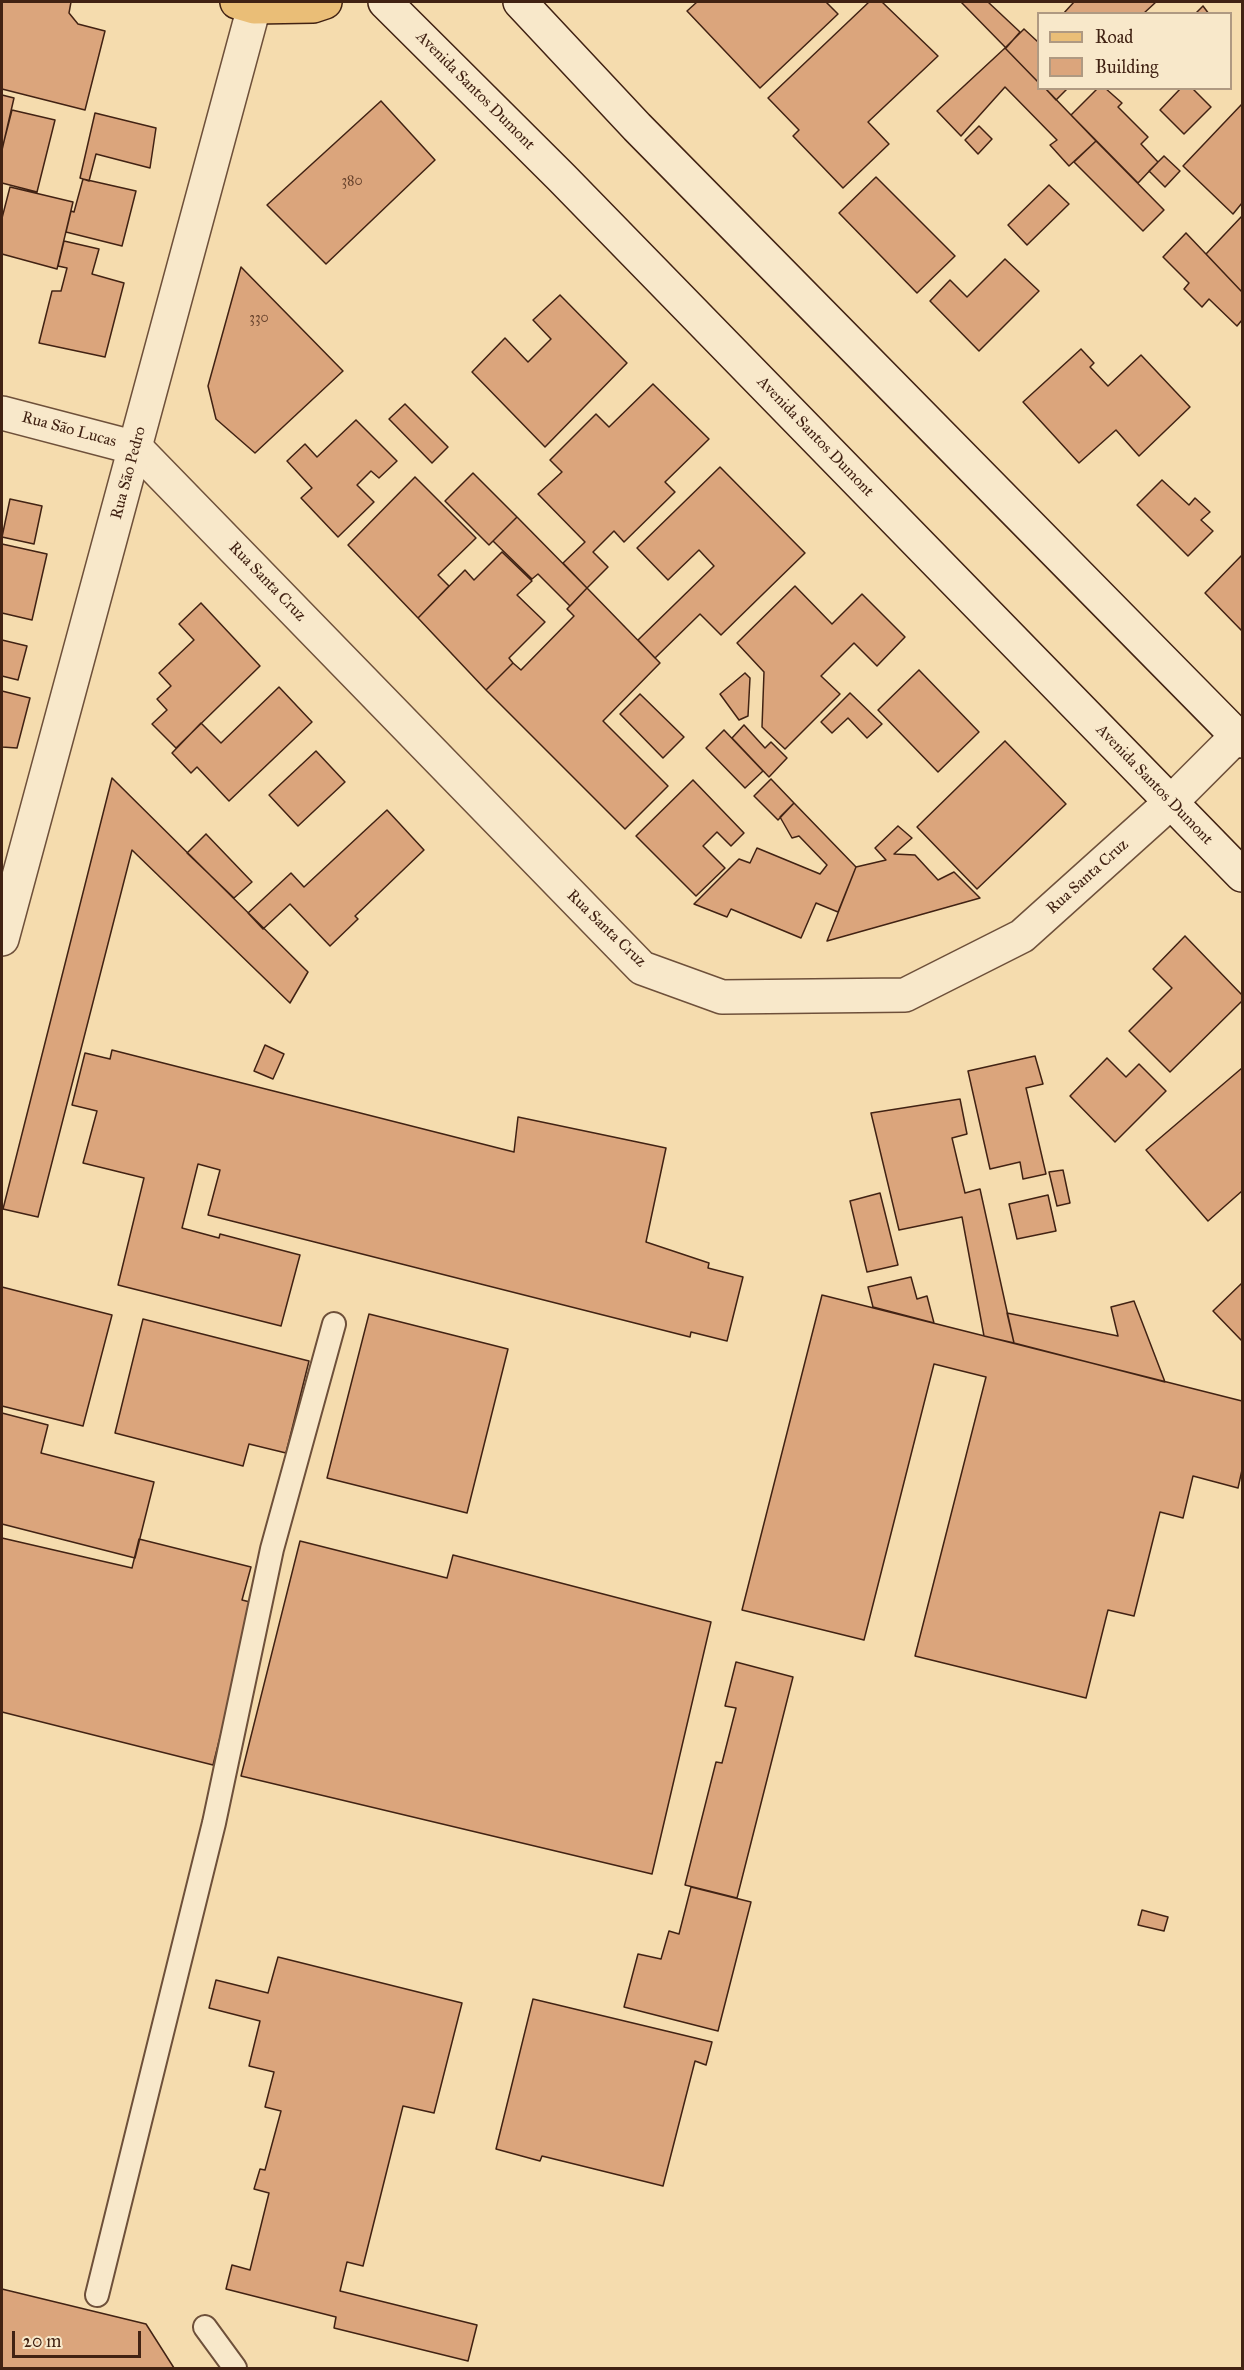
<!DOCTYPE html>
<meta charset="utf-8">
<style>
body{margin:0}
#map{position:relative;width:1244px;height:2370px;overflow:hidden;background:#f5dcae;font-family:"IM FELL Great Primer",serif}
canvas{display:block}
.frame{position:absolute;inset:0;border:3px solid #412213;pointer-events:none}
.legend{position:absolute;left:1037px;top:12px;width:195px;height:78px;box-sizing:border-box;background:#f8e8ca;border:2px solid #af9981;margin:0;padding:8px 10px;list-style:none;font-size:18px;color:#412213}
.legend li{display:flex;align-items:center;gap:12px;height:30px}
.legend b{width:30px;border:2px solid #af9981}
.scale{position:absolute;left:12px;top:2331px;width:129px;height:27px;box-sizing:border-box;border:3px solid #412213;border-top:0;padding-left:8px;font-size:18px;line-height:21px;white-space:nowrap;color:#412213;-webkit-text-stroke:4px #f8e8ca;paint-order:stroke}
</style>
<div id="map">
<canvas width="1244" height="2370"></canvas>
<div class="frame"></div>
<ul class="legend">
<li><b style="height:8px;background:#eabe77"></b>Road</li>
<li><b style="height:16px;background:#dba57c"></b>Building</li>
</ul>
<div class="scale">20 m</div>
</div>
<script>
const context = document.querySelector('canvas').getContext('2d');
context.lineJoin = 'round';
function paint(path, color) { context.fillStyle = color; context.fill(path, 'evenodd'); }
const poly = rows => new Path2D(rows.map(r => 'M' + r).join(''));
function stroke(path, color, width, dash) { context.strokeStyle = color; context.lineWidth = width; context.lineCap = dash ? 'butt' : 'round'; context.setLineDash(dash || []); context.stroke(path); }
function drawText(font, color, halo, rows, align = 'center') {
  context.font = font + ' "IM FELL Great Primer",serif'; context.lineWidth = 5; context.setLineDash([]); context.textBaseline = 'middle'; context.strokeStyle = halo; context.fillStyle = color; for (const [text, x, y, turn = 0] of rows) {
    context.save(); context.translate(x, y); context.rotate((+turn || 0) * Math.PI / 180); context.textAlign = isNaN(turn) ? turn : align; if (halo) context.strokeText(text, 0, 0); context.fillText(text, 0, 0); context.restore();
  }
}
const building = poly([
 [2,2,71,2,69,13,78,24,105,31,85,110,2,89,2,2],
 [697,2,826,2,838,14,760,88,687,11,697,2],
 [869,2,882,2,938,56,868,122,889,144,843,188,793,136,799,130,768,98,869,2],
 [961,2,988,2,1020,32,1006,48,961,2],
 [1074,2,1156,2,1143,14,1063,14,1074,2],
 [1203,6,1209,14,1195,14,1203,6],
 [1024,29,1038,42,1038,82,1005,48,1024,29],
 [1005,48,1038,82,1038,88,1045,88,1096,141,1069,166,1050,145,1057,140,1005,87,961,136,937,111,1005,48],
 [1045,88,1068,88,1056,100,1045,88],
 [1098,88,1105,88,1122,103,1118,107,1148,137,1141,144,1158,162,1138,183,1071,115,1098,88],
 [1181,88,1192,88,1211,107,1184,134,1160,110,1181,88],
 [2,95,14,98,2,150,2,95],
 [381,101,435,160,326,264,267,205,381,101],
 [1242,104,1242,203,1233,214,1183,166,1242,104],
 [12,110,55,120,37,192,2,183,2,149,12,110],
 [95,113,156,128,150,168,96,154,89,181,80,178,95,113],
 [979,126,992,139,978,154,965,140,979,126],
 [1096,141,1164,210,1143,231,1074,162,1096,141],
 [1164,156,1180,171,1165,187,1149,171,1164,156],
 [876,177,955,256,917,293,839,213,876,177],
 [83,179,136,191,122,246,66,232,71,211,74,212,83,179],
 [1049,185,1069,204,1027,245,1008,225,1049,185],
 [10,187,73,202,57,269,2,254,2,218,10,187],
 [1242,216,1242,292,1206,254,1242,216],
 [1186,233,1242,292,1242,320,1237,326,1209,299,1202,307,1184,289,1189,283,1163,257,1186,233],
 [64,241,99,249,92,274,124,283,105,357,39,343,52,291,61,291,67,268,58,266,64,241],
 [1005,259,1039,291,979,351,930,301,950,280,967,297,1005,259],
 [241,267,343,371,255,453,216,419,208,386,241,267],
 [560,295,627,363,545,447,472,372,505,338,528,362,551,339,533,320,560,295],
 [1081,349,1094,363,1090,367,1108,386,1141,355,1190,407,1139,456,1116,430,1079,463,1023,402,1081,349],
 [653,384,709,439,665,482,675,492,624,542,614,531,593,552,608,567,587,588,563,563,585,542,538,494,562,472,550,460,596,414,609,427,653,384],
 [405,404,448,447,432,463,389,419,405,404],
 [356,420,397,461,379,478,371,471,357,485,374,502,338,537,301,498,312,488,287,461,305,444,317,457,356,420],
 [720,467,805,553,721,635,700,614,655,658,638,640,714,566,699,550,668,580,637,548,720,467],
 [473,473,517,517,489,545,445,501,473,473],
 [415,477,476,538,438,575,449,586,418,618,348,545,415,477],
 [1162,480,1189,505,1195,498,1210,512,1201,520,1213,531,1188,556,1137,505,1162,480],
 [10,499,42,506,34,544,2,537,10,499],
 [517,517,587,588,570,606,538,574,532,579,493,541,517,517],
 [2,544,47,554,32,620,2,613,2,544],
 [502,552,532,581,517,595,545,622,509,658,513,663,486,690,418,618,465,570,474,580,502,552],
 [1242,555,1242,631,1205,593,1242,555],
 [795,586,832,624,862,594,905,637,877,666,854,643,821,676,840,694,785,749,762,727,764,672,737,643,795,586],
 [587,588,660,663,603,721,668,786,625,829,486,690,513,663,521,670,574,616,567,609,587,588],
 [201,603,260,666,176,748,152,724,167,710,157,699,171,686,159,673,194,640,179,624,201,603],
 [2,640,27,646,18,680,2,676,2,640],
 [919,670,979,732,938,772,878,710,919,670],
 [745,673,750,678,748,716,739,720,720,694,745,673],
 [279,687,312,722,229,801,197,767,191,773,172,753,201,723,221,743,279,687],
 [2,691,30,698,17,748,2,747,2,691],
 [850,693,882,724,867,738,848,718,832,733,821,722,850,693],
 [640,694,684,737,663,758,620,714,640,694],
 [744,725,765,748,771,742,787,758,769,777,732,738,744,725],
 [724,730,763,771,745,788,706,748,724,730],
 [1005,741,1066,804,977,889,917,827,1005,741],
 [316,751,345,782,298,826,269,795,316,751],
 [112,778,308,972,290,1003,132,850,38,1217,3,1209,112,778],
 [771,779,794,803,778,820,754,796,771,779],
 [693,780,744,833,731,846,717,832,703,846,725,868,696,896,636,836,693,780],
 [794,803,856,867,838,912,816,903,801,938,731,909,727,917,694,904,739,859,750,863,757,848,820,874,827,865,799,836,792,838,780,817,794,803],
 [387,810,424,850,355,916,358,919,330,946,290,904,263,929,248,913,291,873,304,887,387,810],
 [898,826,912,838,894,854,915,855,938,880,954,872,980,898,827,941,856,867,886,860,875,848,898,826],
 [206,834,252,882,234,898,187,853,206,834],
 [1185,936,1242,995,1242,1001,1170,1072,1129,1031,1172,988,1153,969,1185,936],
 [265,1045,284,1054,273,1079,254,1071,265,1045],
 [112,1050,514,1152,518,1117,666,1148,646,1242,709,1263,708,1268,743,1277,727,1341,691,1332,690,1337,208,1215,220,1170,198,1164,182,1228,219,1238,220,1234,300,1255,281,1326,118,1285,144,1178,83,1163,97,1111,72,1105,85,1053,110,1059,112,1050],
 [1035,1056,1043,1084,1026,1088,1046,1174,1023,1179,1020,1162,990,1169,968,1071,1035,1056],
 [1107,1058,1126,1077,1139,1064,1166,1091,1115,1142,1070,1096,1107,1058],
 [1242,1068,1242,1191,1208,1221,1146,1150,1242,1068],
 [960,1099,967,1134,952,1138,965,1193,980,1189,1014,1343,984,1336,962,1217,899,1230,871,1113,960,1099],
 [1063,1170,1070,1203,1057,1206,1049,1172,1063,1170],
 [880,1193,898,1265,867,1272,850,1201,880,1193],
 [1048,1195,1056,1231,1017,1239,1009,1204,1048,1195],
 [911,1277,917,1299,927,1296,934,1323,873,1307,868,1287,911,1277],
 [1242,1283,1242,1341,1213,1311,1242,1283],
 [2,1287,112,1315,83,1426,2,1406,2,1287],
 [822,1295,1242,1401,1242,1470,1238,1488,1193,1476,1183,1518,1160,1512,1134,1616,1108,1610,1086,1698,915,1656,986,1377,934,1364,864,1640,742,1610,822,1295],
 [1134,1301,1165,1382,1014,1343,1007,1313,1118,1336,1111,1307,1134,1301],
 [369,1314,508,1349,467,1513,327,1478,369,1314],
 [143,1319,309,1361,286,1453,249,1444,243,1466,115,1433,143,1319],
 [2,1413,48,1425,41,1453,154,1482,135,1558,2,1524,2,1413],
 [2,1538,132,1568,139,1539,251,1567,242,1600,254,1603,213,1765,2,1712,2,1538],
 [300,1541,447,1578,453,1555,711,1622,652,1874,241,1776,300,1541],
 [736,1662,793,1677,737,1898,685,1885,716,1762,722,1763,736,1708,725,1706,736,1662],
 [691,1887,751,1902,718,2031,624,2007,638,1954,661,1959,669,1931,679,1934,691,1887],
 [1142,1910,1168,1917,1164,1931,1138,1925,1142,1910],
 [278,1957,462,2003,434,2113,403,2106,363,2266,347,2262,340,2291,477,2325,468,2361,334,2328,336,2317,226,2289,232,2265,250,2270,269,2193,254,2189,260,2169,265,2170,281,2111,265,2107,274,2072,249,2066,260,2021,209,2008,216,1980,268,1993,278,1957],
 [533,1999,712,2042,706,2065,695,2061,663,2186,542,2156,540,2161,496,2149,533,1999],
 [2,2289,146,2324,174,2368,2,2368,2,2289]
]);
paint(building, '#dba57c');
stroke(building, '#412213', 1.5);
const service = poly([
 [97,2295,214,1823,272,1549,334,1324],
 [205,2327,235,2368]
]);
const minor = poly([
 [2,413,136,448,642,968,722,997,905,995,1022,936,1171,802,1237,736]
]);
const tertiary = poly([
 [2,939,254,7]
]);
const secondary = poly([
 [385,2,562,178,1242,875],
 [520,2,637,127,1242,741]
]);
const primary = poly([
 [237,2,254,7,313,6,325,2]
]);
stroke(service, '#6e503a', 26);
stroke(minor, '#6e503a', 36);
stroke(tertiary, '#6e503a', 36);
stroke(secondary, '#412213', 36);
stroke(primary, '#412213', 36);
stroke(service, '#f8e8ca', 22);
stroke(minor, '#f8e8ca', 33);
stroke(tertiary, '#f8e8ca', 33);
stroke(secondary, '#f8e8ca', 33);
stroke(primary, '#eabe77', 33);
drawText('14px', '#68432d', null, [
 ["380",352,182],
 ["330",259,319]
]);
drawText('16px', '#412213', '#f8e8ca', [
 ["Avenida Santos Dumont",475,91,45],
 ["Rua São Lucas",69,430,15],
 ["Avenida Santos Dumont",815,437,46],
 ["Rua São Pedro",129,473,-75],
 ["Rua Santa Cruz",267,582,46],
 ["Avenida Santos Dumont",1154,785,46],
 ["Rua Santa Cruz",1088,877,-42],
 ["Rua Santa Cruz",606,929,44]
]);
</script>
